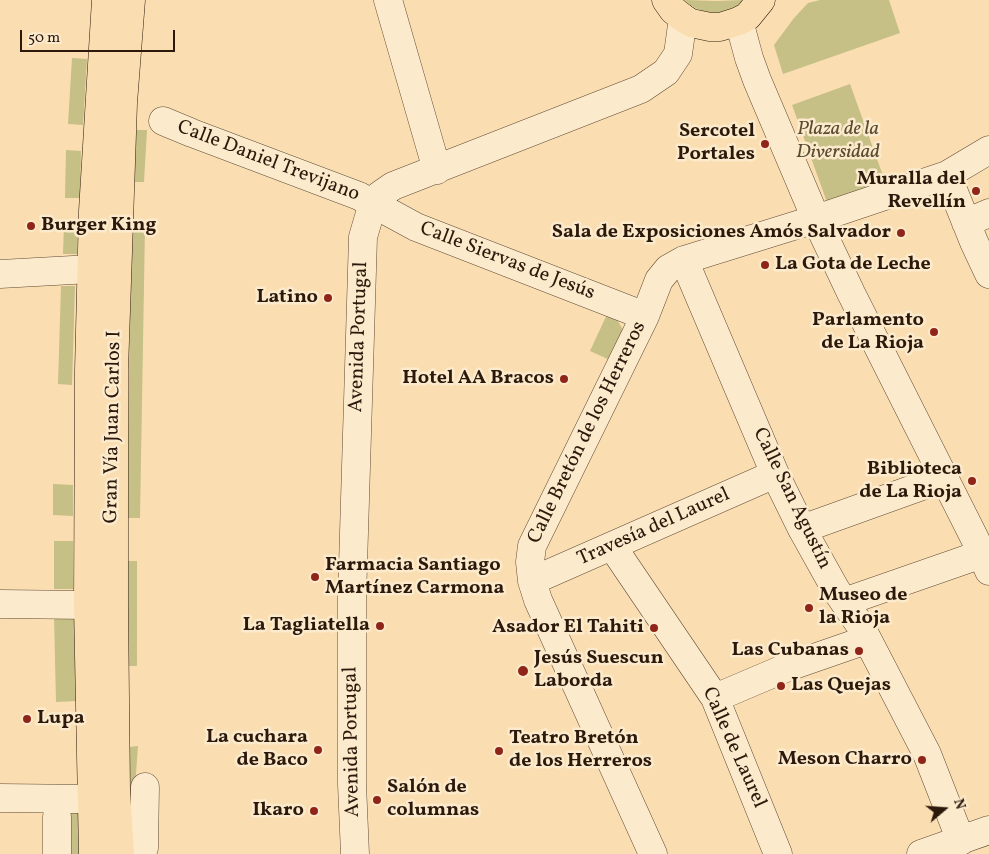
<!DOCTYPE html>
<meta charset="utf-8">
<style>
body{margin:0}
#map{position:relative;width:989px;height:854px;overflow:hidden;background:#fadeb1;font-family:Vollkorn,serif}
canvas{display:block}
.north{position:absolute;left:919px;top:784px;width:50px;height:50px;-webkit-text-stroke:4px #fceacc;paint-order:stroke;rotate:72deg;font-size:14px;font-weight:700;line-height:20px;text-align:center;color:#2d190b}
.north::after{content:'';display:block;margin:auto;width:18px;height:22px;background:#2d190b;clip-path:polygon(50% 0,100% 100%,50% 72%,0 100%)}
.scale{position:absolute;left:20px;top:30px;width:155px;height:22px;box-sizing:border-box;border:2px solid #2d190b;border-top:0;padding-left:6px;font-size:15px;line-height:18px;white-space:nowrap;color:#2d190b;-webkit-text-stroke:4px #fceacc;paint-order:stroke}
</style>
<div id="map">
<canvas width="989" height="854"></canvas>
<div class="north">N</div>
<div class="scale">50 m</div>
</div>
<script>
const context = document.querySelector('canvas').getContext('2d');
context.lineJoin = 'round';
function paint(path, color) { context.fillStyle = color; context.fill(path, 'evenodd'); }
const poly = rows => new Path2D(rows.map(r => 'M' + r).join(''));
function stroke(path, color, width, dash) { context.strokeStyle = color; context.lineWidth = width; context.lineCap = dash ? 'butt' : 'round'; context.setLineDash(dash || []); context.stroke(path); }
function drawText(font, color, halo, rows, align = 'center') {
  context.font = font + ' Vollkorn,serif'; context.lineWidth = 5; context.setLineDash([]); context.textBaseline = 'middle'; context.strokeStyle = halo; context.fillStyle = color; for (const [text, x, y, turn = 0] of rows) {
    context.save(); context.translate(x, y); context.rotate((+turn || 0) * Math.PI / 180); context.textAlign = isNaN(turn) ? turn : align; if (halo) context.strokeText(text, 0, 0); context.fillText(text, 0, 0); context.restore();
  }
}
paint(poly([
 [685,0,716,1,744,0,735,7,724,12,713,13,702,11,691,6],
 [820,0,889,0,900,33,783,74,774,45,794,18,808,3],
 [72,58,87,59,83,125,68,124],
 [850,84,886,184,828,205,792,105],
 [135,130,147,130,144,182,133,182],
 [66,150,81,151,80,198,65,198],
 [64,225,78,225,77,254,63,254],
 [131,226,145,227,140,518,127,518],
 [61,286,75,286,72,385,58,384],
 [609,310,615,316,623,330,612,361,590,351],
 [53,484,73,485,73,516,53,515],
 [54,541,73,541,73,589,54,589],
 [126,561,137,561,137,666,126,666],
 [54,615,74,615,76,701,56,702],
 [138,746,134,802,133,851,129,747],
 [64,813,80,813,81,854,65,854]
]), '#c6bf86');
const minor = poly([
 [388,0,437,170],
 [739,21,749,58,757,80,816,219,851,293,975,539,989,571],
 [163,121,192,133,359,196,416,227,645,316],
 [947,175,974,242,989,274],
 [966,223,989,213],
 [684,260,775,474,802,529,836,590,860,625,927,754,961,841],
 [0,274,91,269],
 [802,529,944,478],
 [612,546,715,698,778,854],
 [532,581,775,474],
 [844,602,982,554,989,550],
 [0,604,88,605],
 [715,698,788,667,866,640],
 [0,798,92,799],
 [57,854,57,817],
 [141,854,144,848,145,787],
 [355,854,352,784,352,598,363,237,373,203,380,195,393,186,641,89,666,72,678,54,683,18],
 [653,854,538,600,532,581,530,562,532,546,645,316,659,280,668,269,684,260,816,219,947,175,989,150],
 [921,854,989,830]
]);
const major = poly([
 [666,0,673,10,683,18,691,23,710,27,720,27,739,21,748,16,761,0],
 [93,854,88,605,89,370,93,211,106,0],
 [120,854,116,791,114,607,114,370,123,103,131,0]
]);
stroke(minor, '#604a34', 29);
stroke(major, '#2d190b', 29);
stroke(minor, '#fceacc', 28);
stroke(major, '#fadeb1', 28);
for (const [x, y, r, color] of [
 [765,144,5,"#8f2418"],
 [976,191,5,"#8f2418"],
 [31,226,5,"#8f2418"],
 [901,233,5,"#8f2418"],
 [765,265,5,"#8f2418"],
 [328,298,5,"#8f2418"],
 [934,332,5,"#8f2418"],
 [564,379,5,"#8f2418"],
 [972,481,5,"#8f2418"],
 [315,577,5,"#8f2418"],
 [809,608,5,"#8f2418"],
 [380,626,5,"#8f2418"],
 [654,628,5,"#8f2418"],
 [859,651,5,"#8f2418"],
 [523,671,6,"#8f2418"],
 [781,686,5,"#8f2418"],
 [27,719,5,"#8f2418"],
 [318,750,5,"#8f2418"],
 [499,751,5,"#8f2418"],
 [922,760,5,"#8f2418"],
 [377,800,5,"#8f2418"],
 [314,811,5,"#8f2418"]
]) { const dot = new Path2D(); dot.arc(x, y, r, 0, 2 * Math.PI); context.fillStyle = color; context.fill(dot); stroke(dot, '#fceacc', 2); }
drawText('italic 20px', '#5b4b30', '#fceacc', [
 ["Plaza de la",838,130],
 ["Diversidad",838,153]
]);
drawText('bold 20px', '#2d190b', '#fceacc', [
 ["Sercotel",755,132],
 ["Portales",755,155],
 ["Muralla del",966,180],
 ["Revellín",966,203],
 ["Burger King",41,226,"left"],
 ["Sala de Exposiciones Amós Salvador",891,233],
 ["La Gota de Leche",775,265,"left"],
 ["Latino",318,298],
 ["Parlamento",924,321],
 ["de La Rioja",924,344],
 ["Hotel AA Bracos",554,379],
 ["Biblioteca",962,470],
 ["de La Rioja",962,493],
 ["Farmacia Santiago",325,566,"left"],
 ["Martínez Carmona",325,589,"left"],
 ["Museo de",819,596,"left"],
 ["la Rioja",819,619,"left"],
 ["La Tagliatella",370,626],
 ["Asador El Tahiti",644,628],
 ["Las Cubanas",849,651],
 ["Jesús Suescun",534,659,"left"],
 ["Laborda",534,682,"left"],
 ["Las Quejas",791,686,"left"],
 ["Lupa",37,719,"left"],
 ["La cuchara",308,738],
 ["de Baco",308,761],
 ["Teatro Bretón",509,739,"left"],
 ["de los Herreros",509,762,"left"],
 ["Meson Charro",912,760],
 ["Salón de",387,788,"left"],
 ["columnas",387,811,"left"],
 ["Ikaro",304,811]
], 'right');
drawText('20px', '#2d190b', '#fceacc', [
 ["Calle Daniel Trevijano",268,162,21],
 ["Calle Siervas de Jesús",507,262,21],
 ["Avenida Portugal",360,337,-88],
 ["Gran Vía Juan Carlos I",114,427,-89],
 ["Calle Bretón de los Herreros",588,433,-64],
 ["Calle San Agustín",791,499,64],
 ["Travesía del Laurel",654,528,-24],
 ["Avenida Portugal",353,742,-91],
 ["Calle de Laurel",733,748,66]
]);
</script>
